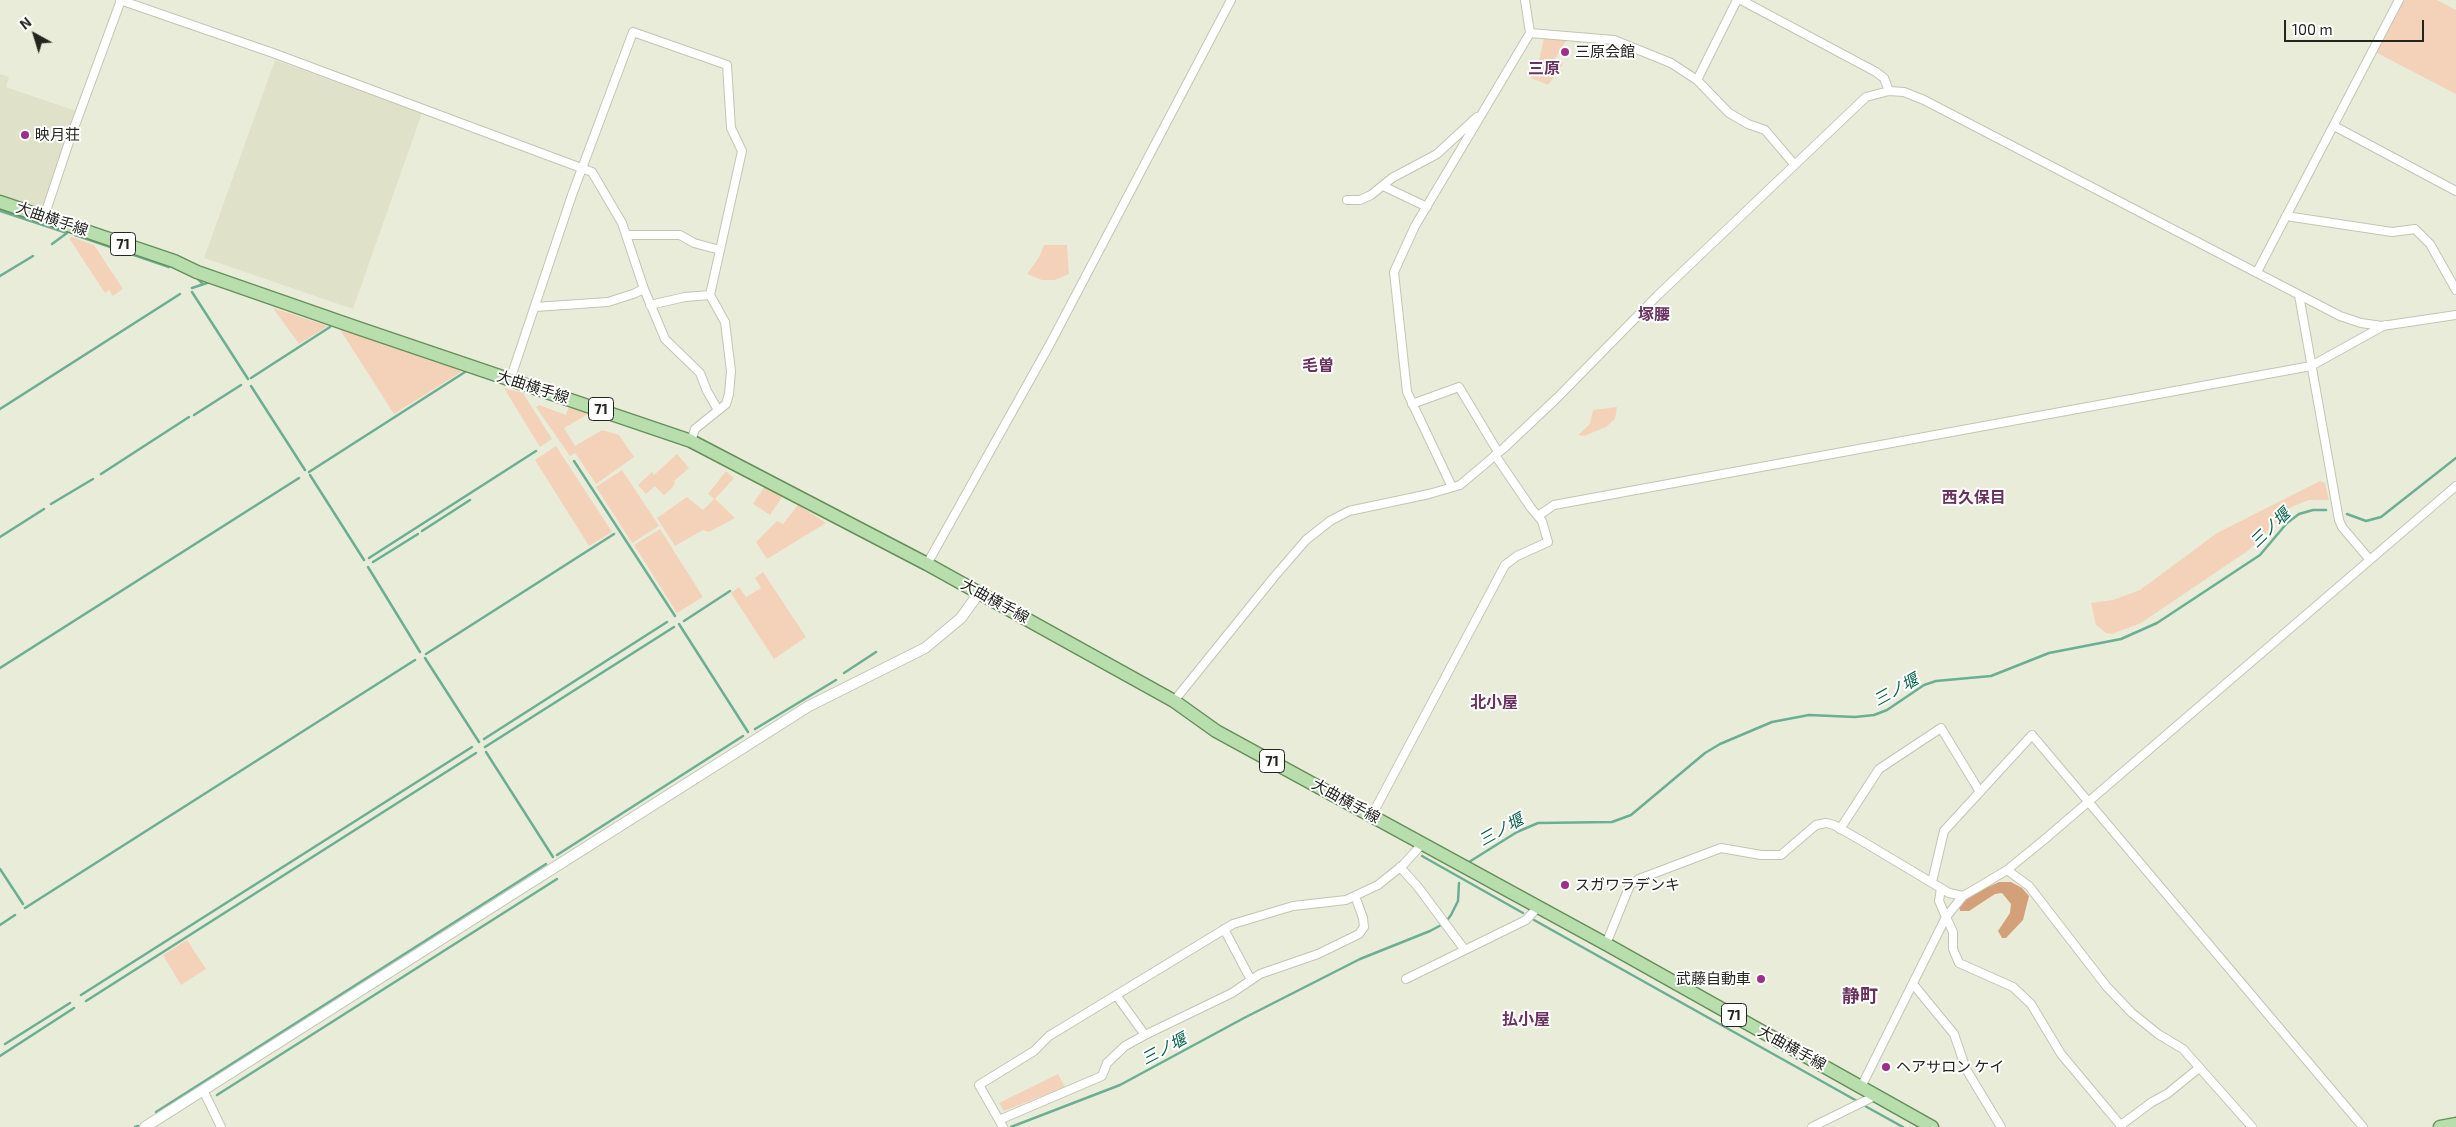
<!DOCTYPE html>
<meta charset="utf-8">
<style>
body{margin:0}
#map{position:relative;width:2456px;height:1127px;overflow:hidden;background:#eaecda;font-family:"Exo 2",sans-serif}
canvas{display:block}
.north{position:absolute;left:10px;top:10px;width:50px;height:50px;-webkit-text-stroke:4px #fff;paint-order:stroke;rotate:321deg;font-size:14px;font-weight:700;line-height:20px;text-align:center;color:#25251f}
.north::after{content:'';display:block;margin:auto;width:18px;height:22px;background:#25251f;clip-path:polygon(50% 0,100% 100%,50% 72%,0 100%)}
.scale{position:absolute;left:2284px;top:20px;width:140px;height:22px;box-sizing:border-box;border:2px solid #25251f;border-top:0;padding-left:6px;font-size:15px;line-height:18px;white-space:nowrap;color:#25251f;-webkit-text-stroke:4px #fff;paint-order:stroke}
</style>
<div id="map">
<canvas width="2456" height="1127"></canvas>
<div class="north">N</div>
<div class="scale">100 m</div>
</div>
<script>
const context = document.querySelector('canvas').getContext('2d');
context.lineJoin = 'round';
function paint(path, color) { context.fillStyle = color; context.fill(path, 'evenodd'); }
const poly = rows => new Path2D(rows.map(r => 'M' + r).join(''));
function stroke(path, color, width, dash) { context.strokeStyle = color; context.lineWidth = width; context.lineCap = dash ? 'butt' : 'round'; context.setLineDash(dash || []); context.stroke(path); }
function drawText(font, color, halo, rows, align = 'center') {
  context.font = font + ' "Exo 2","Noto Sans JP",sans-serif'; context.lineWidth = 4; context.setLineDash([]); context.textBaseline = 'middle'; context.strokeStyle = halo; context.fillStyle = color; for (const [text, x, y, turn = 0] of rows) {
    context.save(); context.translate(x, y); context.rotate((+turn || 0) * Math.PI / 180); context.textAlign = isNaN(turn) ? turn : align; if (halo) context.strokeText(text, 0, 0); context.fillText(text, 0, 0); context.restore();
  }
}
paint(poly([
 [275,60,422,113,353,309,204,258],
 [0,74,9,77,6,87,79,112,42,209,0,195]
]), '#dfe2c9');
paint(poly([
 [2403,0,2437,0,2456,10,2456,94,2377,53],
 [1544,38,1567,39,1555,59,1563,64,1548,85,1531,78,1536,61,1539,61],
 [72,237,94,245,123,289,113,296,109,290,105,293,69,238],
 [1044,245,1067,245,1069,274,1055,280,1042,280,1027,274,1039,257],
 [273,308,328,326,299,344],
 [339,328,459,370,461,372,394,414],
 [504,388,523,393,552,439,540,447],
 [539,405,566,415,569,407,583,409,588,414,564,428,575,446,602,430,619,435,634,457,596,484,575,453,570,456,536,407],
 [1617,407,1615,419,1606,427,1584,436,1578,435,1590,424,1593,410],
 [556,446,612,532,589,546,535,460],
 [677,454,689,468,674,481,675,483,672,488,664,495,655,486,646,494,638,485,652,472,654,475],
 [622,470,659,526,632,543,596,487],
 [726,471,734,478,715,499,735,518,709,532,703,530,675,546,657,518,687,497,703,510,714,499,708,494],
 [2320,481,2325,483,2329,500,2309,500,2291,507,2249,550,2141,623,2112,634,2106,633,2096,625,2091,603,2113,600,2140,590,2217,533],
 [765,486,782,497,770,515,753,504],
 [798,505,826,523,767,559,756,542,777,521,783,524],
 [660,529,703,597,677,613,634,545],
 [763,572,806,637,774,659,731,593,739,587,746,597,761,588,755,578],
 [187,940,206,969,181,985,163,955],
 [1058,1074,1065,1087,1004,1111,999,1103]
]), '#f4d2b9');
paint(poly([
 [1999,882,2011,882,2022,888,2029,896,2023,920,2006,938,2002,938,1998,931,2010,913,2011,904,2002,893,1995,894,1969,911,1960,911,1959,906,1973,894]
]), '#d4a079');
stroke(poly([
 [0,211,67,233,52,244],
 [75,235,169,267],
 [0,276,33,256],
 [195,276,203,284],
 [192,288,210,282],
 [192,292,248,379],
 [251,378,330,327],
 [251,386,305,470],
 [0,409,180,294],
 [194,415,241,385],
 [574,461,675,616],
 [309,472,465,372],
 [101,474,189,417],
 [310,475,364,560],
 [51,504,93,479],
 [2347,514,2366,521,2381,517,2456,458],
 [422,531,470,500],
 [0,537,44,509],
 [369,558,536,451],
 [373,562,418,534],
 [368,567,420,652],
 [684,621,730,591],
 [679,624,748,732],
 [426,654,614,534],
 [425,658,479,742],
 [0,668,299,478],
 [844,673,876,652],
 [755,729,836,680],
 [484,739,667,622],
 [485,747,674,627],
 [486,752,553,857],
 [557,855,743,736],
 [1422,856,1523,913],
 [1469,862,1517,832,1538,823,1612,822,1631,815,1705,753,1720,744,1772,722,1809,715,1855,717,1874,715,1887,710,1924,685,1936,681,1991,676,2049,653,2121,639,2157,623,2260,555,2287,523,2299,514,2313,510,2326,510],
 [0,869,23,904],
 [25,908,415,660],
 [1534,920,1857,1101],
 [0,925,15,915],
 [81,995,472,747],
 [86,1001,476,753],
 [5,1044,70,1003],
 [0,1056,74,1008],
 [217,1095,557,879],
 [1865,1106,1903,1127],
 [156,1112,546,864],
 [135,1127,138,1126],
 [1011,1127,1120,1085,1244,1018,1360,959,1430,931,1445,923,1451,915,1458,901,1459,883]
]), '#6aaf93', 2.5);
const minor = poly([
 [120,0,273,53,592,172,622,223,644,289,665,339,700,373,707,391,718,410],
 [1741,0,1876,72,1884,78,1889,91],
 [1530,33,1614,40,1671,63,1697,80,1729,113,1748,124,1765,130,1794,164],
 [1697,80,1737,0],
 [2334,126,2456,191],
 [1383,186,1427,207],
 [1347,200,1360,200,1371,195,1392,178,1437,154,1477,117],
 [2286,216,2392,232,2415,229,2430,244,2456,290],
 [44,217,70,139,121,0],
 [626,235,680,235,694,243,720,250],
 [2257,272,2399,0],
 [2299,295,2339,520,2342,527,2370,560],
 [650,305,685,297,710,295],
 [535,307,608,302,633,294,644,289],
 [510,380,572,195,633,32,727,65,731,128,742,151,710,295,725,322,731,371,729,394,726,404,695,429,691,441],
 [1412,404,1459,387,1498,452],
 [1452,487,1407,392,1394,272,1415,226,1530,33,1525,0],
 [1538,516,1554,505,2311,366,2385,325],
 [927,564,1050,344,1231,0],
 [1174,701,1274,577,1306,540,1330,521,1349,511,1429,494,1460,485,1504,448,1557,398,1658,295,1866,97,1889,91,1904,92,1924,100,2340,316,2361,323,2382,326,2456,315],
 [1372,815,1505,565,1517,556,1548,542,1542,521,1531,508,1495,455],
 [1840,829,1879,769,1941,728,1980,792],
 [1400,867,1418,887,1464,949],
 [2007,870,2029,886,2107,987,2132,1013,2158,1034,2183,1049,2252,1127],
 [1932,882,1944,831,2032,735,2363,1127],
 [1963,896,1946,917,1953,932,1953,949,1959,963,2013,987,2031,1004,2061,1054,2122,1127],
 [1224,929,1251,980],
 [1606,944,1630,885,1639,879,1721,848,1761,855,1781,855,1816,825,1826,823,1834,825,1862,841,1949,893,1963,896,1977,888,2007,870,2045,839,2456,486],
 [1406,979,1526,920,1538,907],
 [1913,984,1954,1034,1966,1069,2001,1127],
 [1116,995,1145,1035],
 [1861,1087,1946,917,1939,901,1941,888],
 [203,1090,221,1127],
 [999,1120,1102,1076,1107,1063,1125,1046,1145,1035,1232,993,1260,974,1318,954,1359,934,1364,927,1363,918,1355,896],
 [2121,1125,2152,1102,2167,1094,2199,1068],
 [1003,1127,979,1085,1034,1051,1049,1036,1233,924,1293,906,1346,900,1378,885,1403,865,1422,844],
 [1812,1127,1877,1095]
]);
const tertiary = poly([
 [145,1127,809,706,925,648,961,618,979,593]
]);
const primary = poly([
 [0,202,174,261,197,272,352,326,691,441,927,564,1174,701,1216,731,1606,944,1932,1127],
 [2440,1127,2456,1124]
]);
stroke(minor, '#c3c5b4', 10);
stroke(tertiary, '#c3c5b4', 12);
stroke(primary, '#658f58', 15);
stroke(minor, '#fff', 8);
stroke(tertiary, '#fff', 10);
stroke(primary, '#b8dead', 12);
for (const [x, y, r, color] of [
 [1565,52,5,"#9f2e8b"],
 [25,135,5,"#9f2e8b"],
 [1565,885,5,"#9f2e8b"],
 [1761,979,5,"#9f2e8b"],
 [1886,1067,5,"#9f2e8b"]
]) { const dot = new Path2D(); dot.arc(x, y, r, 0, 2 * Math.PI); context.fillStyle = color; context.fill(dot); stroke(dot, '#fff', 2); }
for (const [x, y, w] of [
 [123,244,25],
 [601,409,25],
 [1272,761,25],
 [1734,1015,25]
]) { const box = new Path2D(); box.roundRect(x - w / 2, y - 11.5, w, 23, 4); context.fillStyle = '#fff'; context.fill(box); stroke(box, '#25251f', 1); }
drawText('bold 14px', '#25251f', null, [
 ["71",123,244],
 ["71",601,409],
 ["71",1272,761],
 ["71",1734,1015]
]);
drawText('15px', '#25251f', '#fff', [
 ["三原会館",1575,52],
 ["映月荘",35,135],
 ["スガワラデンキ",1575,885],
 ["武藤自動車",1751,979,"right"],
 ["ヘアサロン ケイ",1896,1067]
], 'left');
drawText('15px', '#25251f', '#fff', [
 ["大曲横手線",52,219,19],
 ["大曲横手線",533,387,18],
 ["大曲横手線",995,601,29],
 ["大曲横手線",1346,801,29],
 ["大曲横手線",1792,1048,29]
]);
drawText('bold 16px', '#6a325e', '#fff', [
 ["三原",1544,69],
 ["塚腰",1654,315],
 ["毛曽",1318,366],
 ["西久保目",1974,498],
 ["北小屋",1494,703],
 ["払小屋",1526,1020]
]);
drawText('italic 16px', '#096348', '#fff', [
 ["三ノ堰",2270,528,-44],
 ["三ノ堰",1896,690,-29],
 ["三ノ堰",1501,830,-29],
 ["三ノ堰",1164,1049,-28]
]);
drawText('bold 18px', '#6a325e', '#fff', [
 ["静町",1860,996]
]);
</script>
